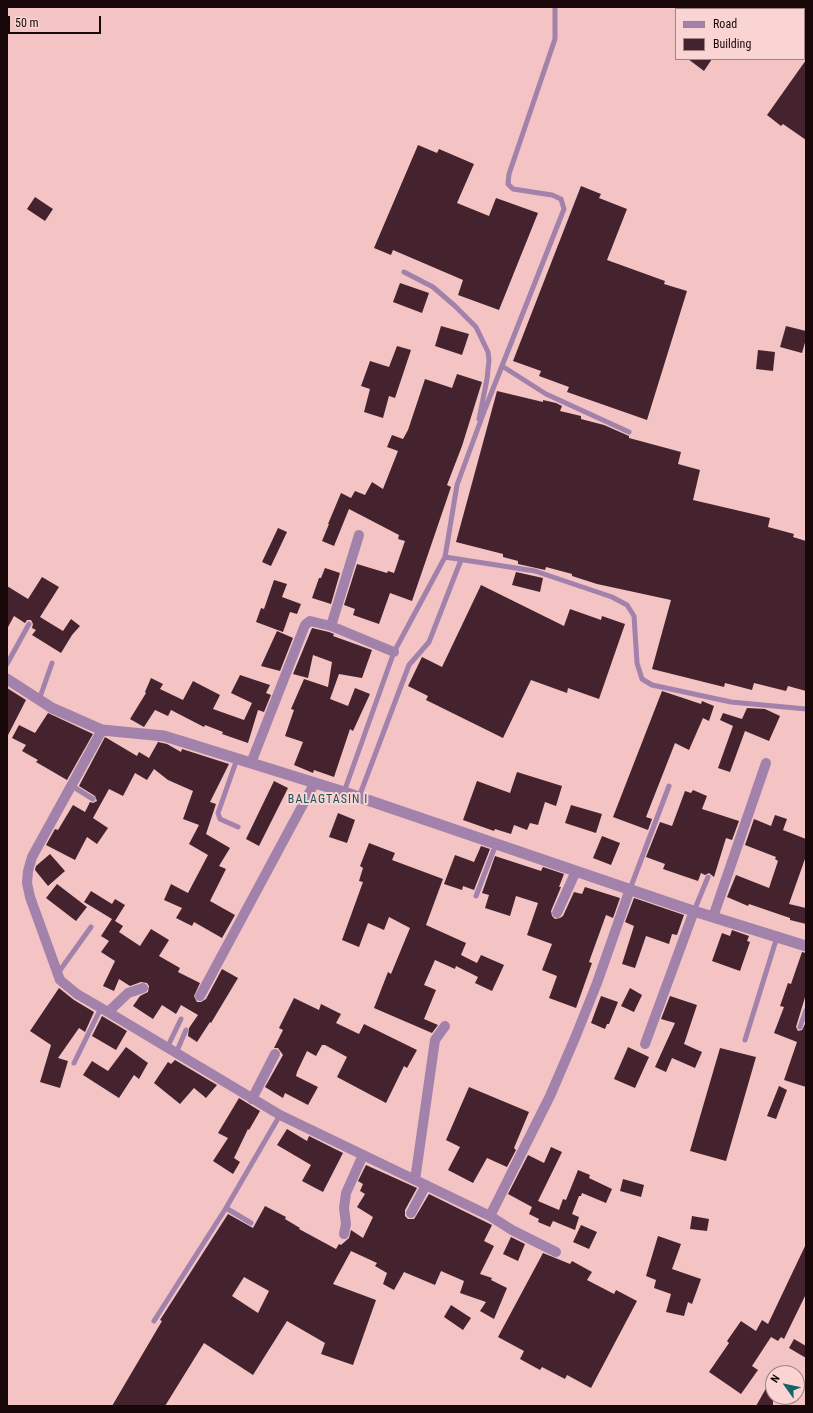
<!DOCTYPE html>
<style>
body{margin:0}
#map{position:relative;width:813px;height:1413px;overflow:hidden;background:#f3c4c3;font-family:"Roboto Condensed",sans-serif}
canvas{display:block}
.frame{position:absolute;inset:0;border:8px solid #180809;pointer-events:none}
.legend{position:absolute;left:675px;top:8px;width:130px;height:52px;box-sizing:border-box;background:#fad3d3;border:1px solid #a08282;margin:0;padding:5px 7px;list-style:none;font-size:12px;color:#180809}
.legend li{display:flex;align-items:center;gap:8px;height:20px}
.legend b{width:20px;border:1px solid #a08282}
.north{position:absolute;left:765px;top:1365px;width:40px;height:40px;box-sizing:border-box;background:#fad3d3;border:1px solid #a08282;border-radius:50%;rotate:303deg;font-size:11px;font-weight:700;line-height:16px;text-align:center;color:#180809}
.north::after{content:'';display:block;margin:auto;width:14px;height:18px;background:#146467;clip-path:polygon(50% 0,100% 100%,50% 72%,0 100%)}
.scale{position:absolute;left:8px;top:16px;width:93px;height:18px;box-sizing:border-box;border:2px solid #180809;border-top:0;padding-left:5px;font-size:12px;line-height:14px;white-space:nowrap;color:#180809;-webkit-text-stroke:3px #fad3d3;paint-order:stroke}
</style>
<div id="map">
<canvas width="813" height="1413"></canvas>
<div class="frame"></div>
<ul class="legend">
<li><b style="height:5px;background:#a281ab"></b>Road</li>
<li><b style="height:11px;background:#45232e"></b>Building</li>
</ul>
<div class="north">N</div>
<div class="scale">50 m</div>
</div>
<script>
const context = document.querySelector('canvas').getContext('2d');
context.lineJoin = 'round';
function paint(path, color) { context.fillStyle = color; context.fill(path, 'evenodd'); }
const poly = rows => new Path2D(rows.map(r => 'M' + r).join(''));
function stroke(path, color, width, dash) { context.strokeStyle = color; context.lineWidth = width; context.lineCap = dash ? 'butt' : 'round'; context.setLineDash(dash || []); context.stroke(path); }
function drawText(font, color, halo, rows, align = 'center') {
  context.font = font + ' "Roboto Condensed",sans-serif'; context.lineWidth = 4; context.setLineDash([]); context.textBaseline = 'middle'; context.strokeStyle = halo; context.fillStyle = color; for (const [text, x, y, turn = 0] of rows) {
    context.save(); context.translate(x, y); context.rotate((+turn || 0) * Math.PI / 180); context.textAlign = isNaN(turn) ? turn : align; if (halo) context.strokeText(text, 0, 0); context.fillText(text, 0, 0); context.restore();
  }
}
paint(poly([
 [688,59,712,59,704,71],
 [806,60,806,140,783,124,781,126,767,115],
 [418,145,437,153,439,149,474,164,457,203,489,216,496,198,538,213,499,310,458,295,463,280,393,250,391,255,374,248],
 [581,186,601,194,599,198,627,209,607,260,665,281,664,284,687,291,647,420,567,392,569,387,539,376,541,371,513,361],
 [35,197,53,209,45,221,27,209],
 [400,283,429,293,422,313,393,302],
 [441,326,469,334,462,355,435,346],
 [786,326,806,331,806,339,802,353,780,347],
 [397,346,411,350,395,398,389,396,383,418,364,412,370,389,361,386,370,361,389,367],
 [758,350,775,352,773,371,756,369],
 [457,374,482,382,462,446,447,485,451,487,412,601,390,593,379,624,353,615,355,609,344,605,357,564,387,573,388,571,394,573,405,541,398,539,399,535,349,509,334,546,322,541,329,524,328,524,341,493,351,498,355,491,365,495,372,482,383,489,398,451,387,447,392,435,403,439,408,430,425,379,452,388],
 [497,391,543,402,543,400,556,403,562,406,560,411,581,416,581,419,604,425,629,436,629,438,681,452,678,464,700,470,693,500,770,518,768,527,794,534,793,537,806,541,806,691,788,686,786,691,754,683,752,690,725,683,724,687,652,669,671,600,597,584,572,576,572,574,546,567,545,570,518,564,518,561,503,557,503,554,456,542],
 [278,528,287,532,271,566,262,562],
 [325,568,340,573,331,604,312,598,319,578,321,578],
 [516,572,543,578,540,592,512,585],
 [42,577,59,587,40,617,63,631,71,619,80,626,72,635,61,653,32,635,36,630,32,628,33,624,31,620,27,620,25,623,14,616,7,629,7,586,28,599],
 [274,580,287,584,282,597,301,604,297,614,290,612,283,632,256,622,261,608,264,609],
 [481,585,564,626,570,609,601,620,602,616,625,624,599,699,568,688,567,693,531,680,503,738,426,700,428,696,408,686,422,657,442,667],
 [312,628,329,632,334,634,333,636,372,650,362,678,339,674,330,699,348,706,355,688,370,694,353,731,350,729,334,777,314,770,313,773,294,765,303,742,285,736,294,710,291,709,304,679,328,687,332,662,313,655,308,678,293,674],
 [277,631,293,638,280,671,261,666],
 [240,675,270,685,266,693,271,695,264,712,258,710,248,743,222,734,223,732,205,725,204,727,171,710,168,716,155,710,144,727,130,719,146,693,145,692,151,678,163,684,160,689,183,700,193,681,220,695,213,709,244,720,252,703,231,693],
 [7,688,26,700,7,737],
 [662,691,701,704,702,701,714,706,709,721,703,718,689,750,675,743,646,817,652,819,648,830,613,817],
 [747,708,765,709,780,716,769,741,745,731,730,772,718,768,733,726,720,720,723,713,742,719],
 [48,713,93,734,67,780,36,762,38,760,22,751,26,745,12,738,19,725,35,733],
 [105,737,137,756,139,752,149,758,158,742,167,744,181,752,182,749,229,764,210,802,216,804,206,834,230,848,219,866,226,869,210,901,235,915,222,938,194,922,192,926,176,918,182,908,164,900,171,884,188,893,208,855,189,844,199,825,183,819,193,791,168,780,154,769,147,780,135,773,123,796,109,789,93,818,108,828,97,844,87,837,75,860,46,845,55,829,58,830,73,805,85,812,90,802,93,803,97,801,95,796,79,786],
 [517,772,562,786,556,806,545,802,538,825,530,823,527,830,514,825,511,834,495,829,494,831,463,820,477,781,510,793],
 [274,781,288,788,259,846,246,839],
 [693,790,707,796,702,809,739,821,732,840,726,838,714,877,709,873,705,875,701,873,698,881,663,869,665,864,646,857,660,822,672,826,685,791,691,793],
 [571,805,602,814,596,833,565,823],
 [338,813,355,820,347,843,329,837],
 [775,815,787,819,783,830,806,839,806,856,789,904,806,908,806,924,790,920,790,918,749,904,748,906,727,897,736,875,769,888,778,861,775,859,776,857,745,845,754,819,771,826],
 [602,836,620,843,611,865,593,858],
 [369,843,395,853,392,860,443,879,426,925,466,943,461,955,477,963,481,955,504,965,492,991,475,983,478,977,456,966,455,969,435,960,424,985,436,990,424,1019,438,1025,432,1033,374,1008,388,972,391,974,410,928,389,917,384,930,368,923,359,947,342,940,363,882,359,881,363,868,360,866],
 [481,846,490,849,474,890,463,886,462,890,444,884,455,855,474,862],
 [50,854,65,871,48,886,35,870,36,866],
 [495,856,541,871,543,867,564,874,559,887,561,887,551,911,552,916,555,919,560,918,563,916,574,892,582,894,585,887,620,898,613,918,606,915,589,962,592,963,576,1008,549,998,557,976,542,970,552,944,527,935,538,903,516,896,510,916,485,908,489,895,482,893],
 [57,884,87,907,76,921,46,898],
 [91,891,112,904,115,899,125,905,115,921,123,926,119,932,140,946,151,929,169,940,159,956,180,968,178,972,200,983,194,996,197,1002,201,1002,206,999,222,969,238,978,211,1023,210,1022,197,1042,188,1036,189,1028,198,1015,181,1005,176,1014,162,1005,153,1019,133,1006,140,996,148,992,149,986,147,983,141,982,130,986,119,979,114,991,103,986,115,961,101,952,109,941,101,936,112,919,84,902],
 [634,898,684,915,677,935,672,934,669,944,646,936,635,968,622,964,634,926,625,922],
 [732,930,749,936,747,941,750,942,740,971,712,961,722,933,730,936],
 [802,952,806,953,806,994,796,1027,798,1031,802,1030,806,1022,806,1087,784,1080,797,1042,774,1033,784,1007,780,1006,788,983,791,984],
 [59,988,74,1000,94,1012,85,1032,79,1028,58,1058,68,1061,60,1088,40,1082,51,1045,30,1031],
 [630,988,642,995,634,1012,621,1006],
 [601,996,618,1002,609,1024,607,1024,605,1029,591,1023],
 [670,996,697,1005,684,1044,702,1052,695,1068,672,1058,666,1072,655,1067,675,1023,661,1019],
 [294,998,319,1010,321,1004,341,1014,336,1023,359,1034,364,1024,417,1050,407,1068,404,1066,386,1103,337,1077,347,1057,325,1045,322,1045,316,1056,307,1051,297,1072,296,1076,318,1087,308,1105,285,1093,283,1098,265,1087,283,1055,278,1048,274,1048,283,1030,279,1028],
 [102,1016,127,1031,116,1050,92,1036],
 [126,1047,148,1063,139,1079,134,1075,119,1098,83,1075,92,1061,108,1071],
 [628,1047,649,1057,635,1088,614,1079],
 [720,1048,756,1057,726,1161,690,1151],
 [175,1060,217,1085,206,1098,194,1088,180,1104,154,1083,168,1062,171,1064],
 [779,1086,787,1090,776,1119,767,1116],
 [469,1087,529,1112,514,1148,516,1150,507,1167,487,1158,473,1183,448,1170,460,1147,446,1140],
 [239,1098,260,1111,249,1130,248,1129,234,1158,240,1162,233,1174,213,1161,228,1138,218,1133],
 [287,1129,307,1141,309,1136,343,1153,323,1192,302,1181,311,1165,277,1145],
 [551,1147,562,1152,538,1201,559,1210,563,1199,566,1200,578,1170,590,1175,589,1178,612,1189,606,1203,582,1193,581,1196,579,1196,572,1214,579,1217,575,1230,553,1221,550,1227,538,1222,539,1219,529,1214,532,1207,508,1194,528,1155,544,1163],
 [366,1165,417,1188,405,1210,405,1216,408,1219,414,1219,416,1216,429,1194,492,1225,484,1241,494,1246,480,1274,492,1278,491,1280,507,1288,494,1319,480,1311,486,1302,460,1293,464,1281,441,1271,435,1285,404,1272,394,1290,383,1284,387,1273,375,1266,377,1263,351,1251,333,1284,376,1300,353,1365,321,1354,325,1343,287,1321,253,1375,204,1343,165,1406,112,1406,162,1321,160,1320,228,1214,253,1228,265,1206,286,1217,285,1219,300,1228,299,1229,336,1249,339,1244,341,1245,349,1238,351,1230,363,1238,373,1217,357,1207,365,1194,360,1191,363,1184,358,1181],
 [244,1277,269,1291,258,1313,232,1296],
 [623,1179,644,1185,641,1197,620,1191],
 [692,1216,709,1219,707,1231,690,1229],
 [581,1225,597,1232,589,1249,573,1242],
 [658,1236,681,1244,672,1269,701,1279,692,1304,688,1302,684,1316,666,1312,671,1294,654,1288,656,1280,646,1276],
 [511,1237,525,1244,518,1261,503,1254],
 [806,1244,806,1294,784,1339,781,1337,778,1341,771,1337,752,1366,758,1370,741,1394,709,1372,729,1343,727,1341,741,1321,756,1331,762,1320,768,1324],
 [543,1253,570,1264,572,1261,592,1272,587,1280,614,1294,616,1290,637,1301,591,1388,567,1375,565,1379,542,1367,540,1370,520,1359,524,1351,498,1337],
 [451,1305,471,1318,463,1330,444,1317],
 [794,1339,806,1346,806,1358,789,1348],
 [773,1376,773,1406,756,1406]
]), '#45232e');
stroke(poly([
 [769,9,770,7],
 [804,36,806,37],
 [404,272,433,287,455,306,476,327,488,352,489,360,487,379,479,419],
 [502,366,546,394,629,432],
 [445,557,535,571,612,597,627,605,634,616,637,663,642,679,652,685,731,702,806,709],
 [7,664,29,624],
 [39,700,52,663],
 [237,759,218,813,220,819,238,827],
 [72,786,93,799],
 [344,792,394,652,445,557,457,485,485,409,564,209,561,199,552,195,513,189,508,184,509,174,555,39,555,7],
 [359,797,409,665,429,642,461,560],
 [630,889,669,786],
 [476,896,496,844],
 [694,911,708,877],
 [58,973,91,927],
 [800,1027,806,1010],
 [745,1040,777,937],
 [167,1048,181,1019],
 [176,1053,186,1030],
 [74,1063,101,1008],
 [226,1208,251,1223],
 [154,1321,226,1208,280,1115]
]), '#a281ab', 5);
stroke(poly([
 [359,535,331,626,394,652],
 [102,730,32,857,28,871,27,883,30,897,60,980,77,994,108,1012,280,1115,490,1216,550,1096,575,1038,597,983,630,889],
 [251,763,305,625,310,621,331,626],
 [557,913,576,871],
 [713,917,766,763],
 [200,996,314,784],
 [108,1012,128,993,143,988],
 [645,1044,694,911],
 [252,1099,275,1054],
 [415,1180,435,1040,445,1026],
 [411,1213,426,1185],
 [490,1216,512,1230,556,1252],
 [344,1234,346,1224,344,1208,346,1193,363,1155]
]), '#a281ab', 10);
stroke(poly([
 [7,679,52,708,102,730,164,736,190,744,344,792,684,908,806,946]
]), '#a281ab', 11);
context.letterSpacing = '1px';
drawText('12px', '#185457', '#fad3d3', [
 ["BALAGTASIN I",328,800]
]);
context.letterSpacing = '0px';
</script>
